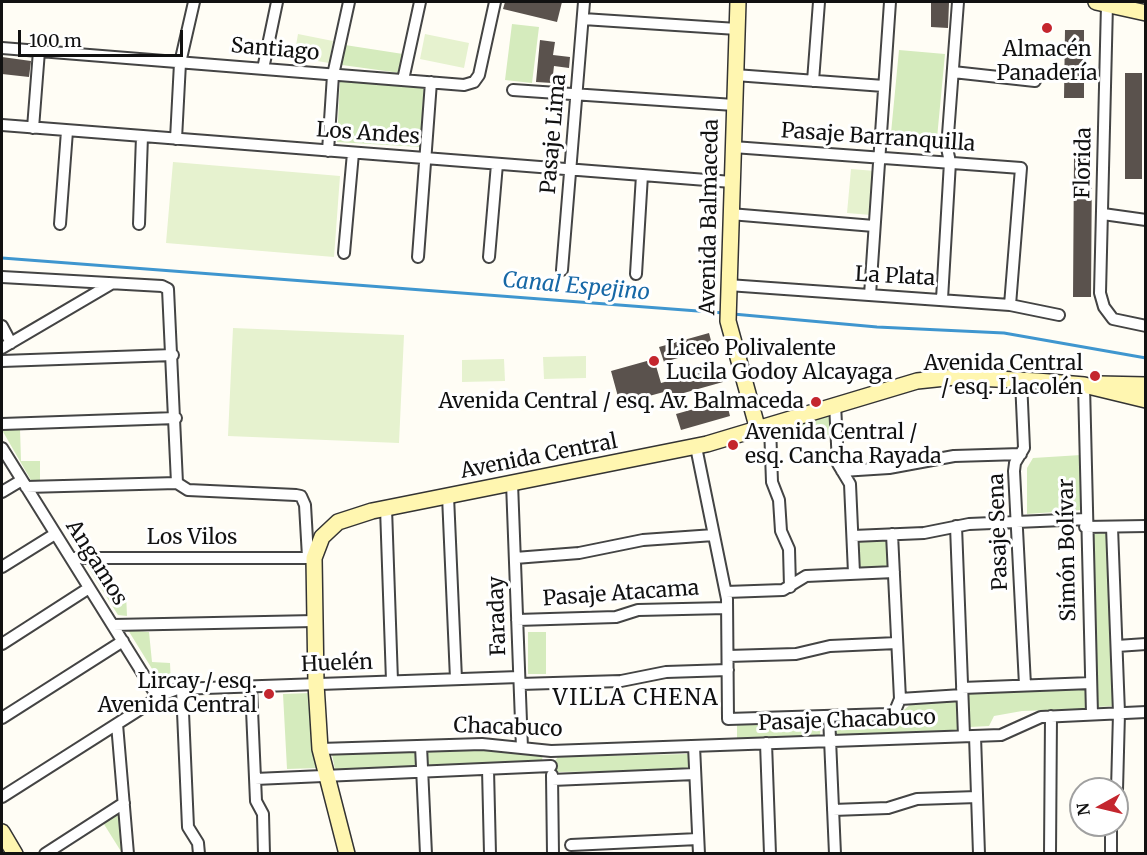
<!DOCTYPE html>
<meta charset="utf-8">
<style>
body{margin:0}
#map{position:relative;width:1147px;height:855px;overflow:hidden;background:#fffdf5;font-family:Merriweather,serif}
canvas{display:block}
.frame{position:absolute;inset:0;border:3px solid #111;pointer-events:none}
.north{position:absolute;left:1069px;top:777px;width:60px;height:60px;box-sizing:border-box;background:#fff;border:2px solid #a0a0a0;border-radius:50%;rotate:262deg;font-size:16px;font-weight:700;line-height:24px;text-align:center;color:#111}
.north::after{content:'';display:block;margin:auto;width:21px;height:27px;background:#c4262e;clip-path:polygon(50% 0,100% 100%,50% 72%,0 100%)}
.scale{position:absolute;left:18px;top:30px;width:165px;height:27px;box-sizing:border-box;border:3px solid #111;border-top:0;padding-left:8px;font-size:18px;line-height:21px;white-space:nowrap;color:#111;-webkit-text-stroke:4px #fff;paint-order:stroke}
</style>
<div id="map">
<canvas width="1147" height="855"></canvas>
<div class="frame"></div>
<div class="north">N</div>
<div class="scale">100 m</div>
</div>
<script>
const context = document.querySelector('canvas').getContext('2d');
context.lineJoin = 'round';
function paint(path, color) { context.fillStyle = color; context.fill(path, 'evenodd'); }
const poly = rows => new Path2D(rows.map(r => 'M' + r).join(''));
function stroke(path, color, width, dash) { context.strokeStyle = color; context.lineWidth = width; context.lineCap = dash ? 'butt' : 'round'; context.setLineDash(dash || []); context.stroke(path); }
function drawText(font, color, halo, rows, align = 'center') {
  context.font = font + ' Merriweather,serif'; context.lineWidth = 6; context.setLineDash([]); context.textBaseline = 'middle'; context.strokeStyle = halo; context.fillStyle = color; for (const [text, x, y, turn = 0] of rows) {
    context.save(); context.translate(x, y); context.rotate((+turn || 0) * Math.PI / 180); context.textAlign = isNaN(turn) ? turn : align; if (halo) context.strokeText(text, 0, 0); context.fillText(text, 0, 0); context.restore();
  }
}
paint(poly([
 [512,24,539,27,532,83,505,80],
 [345,45,403,54,400,73,342,65],
 [899,50,945,54,937,138,891,133],
 [340,79,424,84,420,147,337,142],
 [831,411,833,434,783,441,783,428],
 [20,429,21,461,40,461,40,482,32,482,2,430],
 [1081,455,1082,510,1027,514,1027,468,1033,458],
 [1107,533,1114,706,1097,707,1091,534],
 [888,538,889,566,859,568,857,539],
 [84,561,105,563,108,592,126,593,127,616,118,615],
 [128,630,149,632,152,662,170,663,171,685,162,685],
 [528,632,546,632,546,674,528,674],
 [1086,687,1088,709,1022,711,994,716,989,726,970,727,968,691],
 [310,693,312,751,318,768,287,769,283,694],
 [956,701,959,705,961,731,956,733,835,736,837,721,892,720,911,704],
 [821,721,820,736,737,740,737,724],
 [469,748,543,752,542,761,428,766,428,750],
 [416,751,417,766,335,770,332,754],
 [688,754,692,770,557,772,554,762,558,757],
 [121,808,127,853,122,853,102,821]
]), '#d5ebbd');
paint(poly([
 [298,34,333,41,329,63,294,57],
 [425,34,469,43,464,68,420,59],
 [173,162,340,176,334,257,166,243],
 [851,169,875,171,871,215,847,213],
 [233,328,404,335,399,443,228,436],
 [586,356,586,378,544,379,543,357],
 [504,359,505,381,462,382,462,360]
]), '#e6f2cf');
stroke(poly([
 [2,258,724,313],
 [733,314,877,327,1004,333,1146,358]
]), '#3f96cf', 3);
paint(poly([
 [505,2,562,2,557,22,503,9],
 [931,3,949,3,948,28,931,27],
 [1065,30,1084,30,1084,98,1064,98],
 [540,40,555,42,553,55,570,57,569,68,554,66,552,83,536,82],
 [2,57,31,61,29,77,2,74],
 [1125,73,1142,73,1142,179,1125,179],
 [1074,156,1092,156,1091,297,1073,297],
 [709,333,713,348,664,362,659,347],
 [654,359,661,383,719,367,723,382,673,396,671,390,620,404,611,371],
 [726,400,730,416,681,430,676,414]
]), '#5a524d');
const street = poly([
 [1107,4,1100,293,1104,307,1113,319,1146,326],
 [583,19,737,29],
 [2,48,464,85,474,82,479,75,495,2],
 [263,69,277,2],
 [953,72,1035,81],
 [735,75,884,86],
 [403,80,420,2],
 [813,81,819,2],
 [513,90,734,105],
 [2,125,732,182],
 [33,128,39,51],
 [176,139,180,63,194,2],
 [733,147,1021,168,1010,305],
 [328,151,333,75,349,2],
 [730,214,874,226],
 [1103,214,1146,220],
 [60,224,67,131],
 [139,224,142,136],
 [344,253,353,153],
 [418,257,431,82],
 [489,257,497,164],
 [562,270,584,2],
 [636,274,642,175],
 [2,277,162,286,168,289,177,483],
 [728,285,1010,305,1059,315],
 [870,295,890,2],
 [942,299,950,162,947,148,958,2],
 [2,326,11,343],
 [2,348,111,284],
 [2,361,173,355],
 [1021,380,1024,448,1015,463,1014,471,1025,685],
 [1084,385,1092,714],
 [835,404,838,464,850,484,854,573],
 [2,424,176,418],
 [770,426,772,482,779,500,781,531,789,549,790,587],
 [696,447,727,599,728,719,888,714,895,711,900,699,962,695],
 [2,448,158,698],
 [842,471,889,468,954,456,1021,454],
 [512,483,522,748],
 [26,487,177,483,188,490,296,495,301,496,305,505,308,557],
 [2,492,22,480],
 [448,496,456,679],
 [386,508,392,681],
 [956,526,964,736],
 [1085,527,1146,526],
 [1112,527,1119,713,1117,790],
 [892,534,900,699],
 [853,536,924,533,969,524,1087,519],
 [71,558,313,558],
 [515,558,579,553,643,540,714,535],
 [2,567,55,534],
 [726,592,783,590,806,576,894,572],
 [517,620,616,617,638,610,727,608],
 [113,625,315,621],
 [2,644,89,588],
 [1117,646,1146,644],
 [728,656,796,654,830,646,897,643],
 [520,684,621,681,666,672,728,670],
 [251,687,256,801,263,814,264,854],
 [962,688,1091,683],
 [182,689,188,827,198,843,199,854],
 [829,716,835,854],
 [2,718,123,641],
 [117,724,128,854],
 [975,736,979,854],
 [766,743,770,854],
 [421,746,426,854],
 [694,746,699,854],
 [320,749,482,744,551,751,1001,735,1041,717,1146,712],
 [488,769,490,854],
 [552,775,553,854],
 [255,779,551,766],
 [552,780,695,774],
 [2,797,164,694,177,689,519,677],
 [833,810,888,808,917,799,977,797],
 [571,845,698,839],
 [45,854,124,803],
 [1050,854,1051,716],
 [1111,854,1111,825]
]);
const secondary = poly([
 [738,2,728,321,758,430],
 [1096,2,1146,13],
 [1099,384,1146,385],
 [2,832,15,854],
 [347,854,320,749,316,684,314,558,322,537,338,522,372,511,707,444,917,381,955,377,1037,381,1084,385,1146,400]
]);
stroke(street, '#444', 14);
stroke(secondary, '#333', 18);
stroke(street, '#fff', 10);
stroke(secondary, '#fff6b0', 15);
for (const [x, y, r, color] of [
 [1047,28,6,"#c4262e"],
 [654,361,6,"#c4262e"],
 [1095,376,6,"#c4262e"],
 [816,402,6,"#c4262e"],
 [733,445,6,"#c4262e"],
 [269,694,6,"#c4262e"]
]) { const dot = new Path2D(); dot.arc(x, y, r, 0, 2 * Math.PI); context.fillStyle = color; context.fill(dot); stroke(dot, '#fff', 2); }
drawText('21px', '#111', '#fff', [
 ["Santiago",275,50,5],
 ["Los Andes",368,134,4],
 ["Pasaje Lima",554,134,-85],
 ["Pasaje Barranquilla",878,138,4],
 ["Florida",1084,163,-89],
 ["Avenida Balmaceda",710,217,-89],
 ["La Plata",895,277,3],
 ["Avenida Central",539,457,-11],
 ["Pasaje Sena",999,532,-92],
 ["Los Vilos",192,538],
 ["Simón Bolívar",1068,550,-91],
 ["Angamos",96,563,58],
 ["Pasaje Atacama",621,594,-4],
 ["Faraday",498,616,-92],
 ["Huelén",337,664,-2],
 ["Pasaje Chacabuco",847,721,-2],
 ["Chacabuco",508,728,2]
]);
drawText('21px', '#111', '#fff', [
 ["Almacén",1047,50,"center"],
 ["Panadería",1047,74,"center"],
 ["Liceo Polivalente",666,349,"left"],
 ["Lucila Godoy Alcayaga",666,373,"left"],
 ["Avenida Central",1083,364],
 ["/ esq. Llacolén",1083,388],
 ["Avenida Central / esq. Av. Balmaceda",804,402],
 ["Avenida Central /",745,433,"left"],
 ["esq. Cancha Rayada",745,457,"left"],
 ["Lircay / esq.",257,682],
 ["Avenida Central",257,706]
], 'right');
drawText('italic 22px', '#1768a6', '#fff', [
 ["Canal Espejino",576,287,5]
]);
context.letterSpacing = '1.5px';
drawText('22px', '#111', '#fff', [
 ["VILLA CHENA",636,699]
]);
context.letterSpacing = '0px';
</script>
